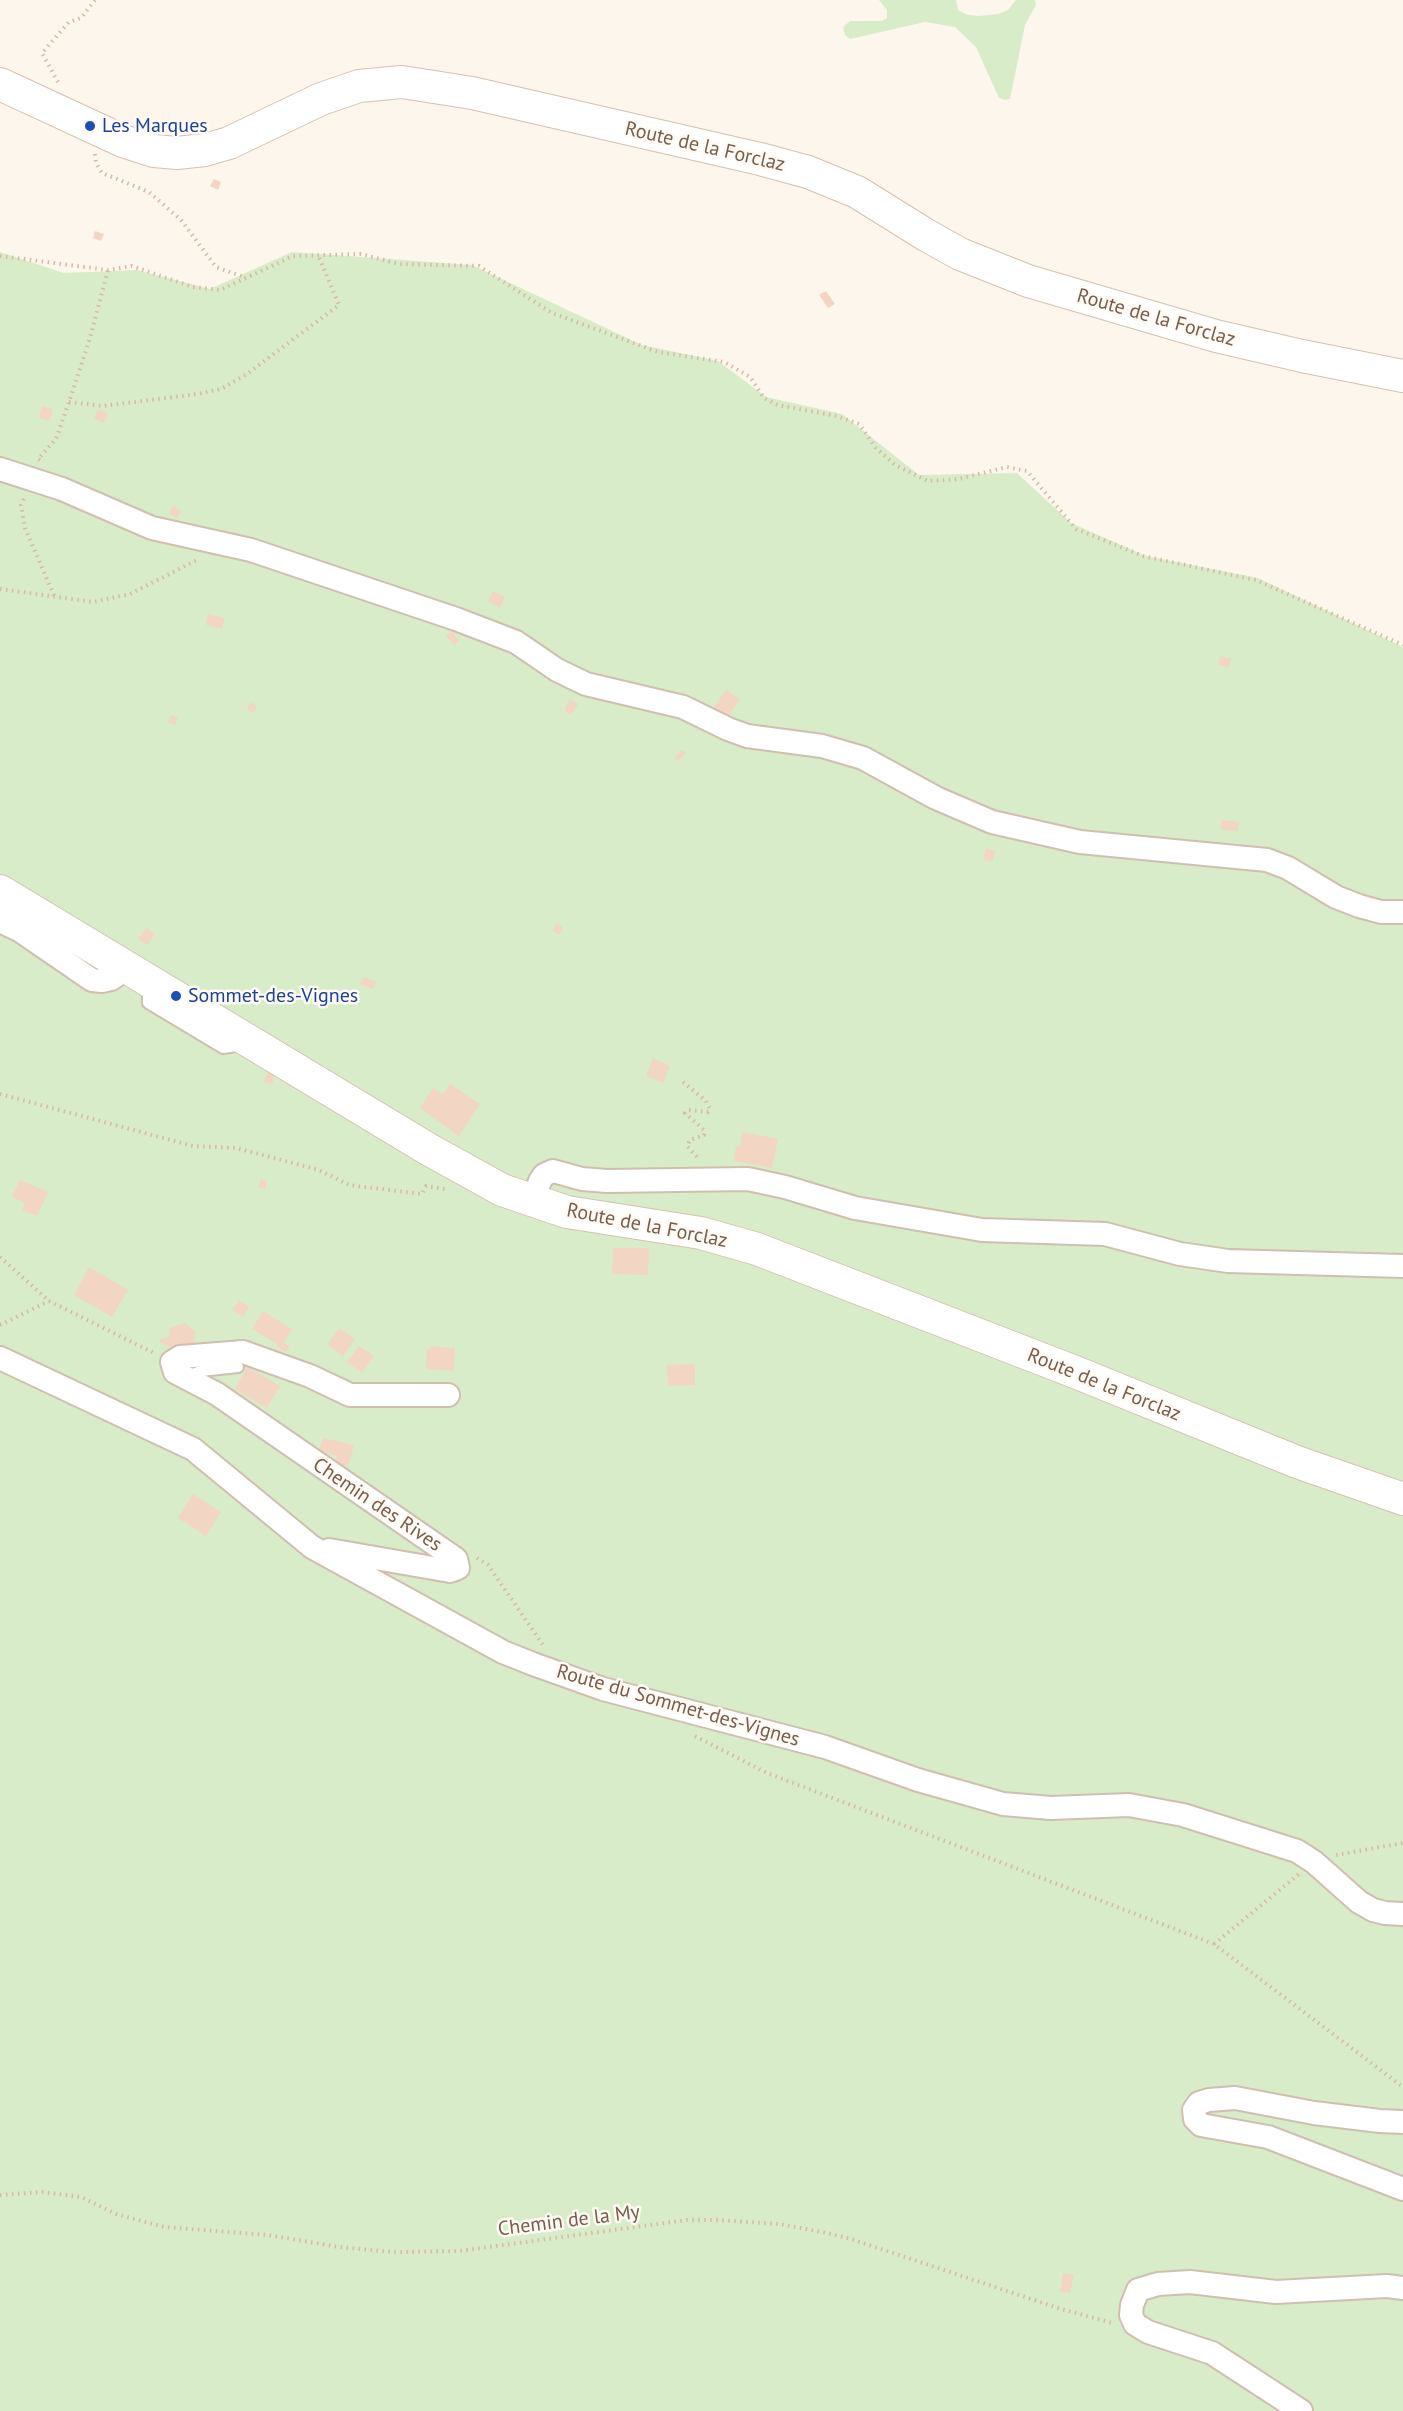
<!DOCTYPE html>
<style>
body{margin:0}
canvas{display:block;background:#fdf6ec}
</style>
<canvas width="1403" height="2411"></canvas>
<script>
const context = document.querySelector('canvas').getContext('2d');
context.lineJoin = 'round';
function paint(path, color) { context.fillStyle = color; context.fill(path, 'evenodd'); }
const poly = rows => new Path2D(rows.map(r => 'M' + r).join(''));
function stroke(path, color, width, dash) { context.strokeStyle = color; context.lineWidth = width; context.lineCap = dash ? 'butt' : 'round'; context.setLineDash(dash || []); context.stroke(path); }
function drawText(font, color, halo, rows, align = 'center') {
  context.font = font + ' "PT Sans",sans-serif'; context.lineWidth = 5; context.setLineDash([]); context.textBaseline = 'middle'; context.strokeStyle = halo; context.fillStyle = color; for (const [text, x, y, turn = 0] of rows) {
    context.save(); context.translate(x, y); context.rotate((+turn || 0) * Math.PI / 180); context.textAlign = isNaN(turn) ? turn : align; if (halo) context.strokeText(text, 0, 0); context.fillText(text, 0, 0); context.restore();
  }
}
paint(poly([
 [879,0,956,0,958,10,968,15,979,16,998,14,1008,10,1016,0,1035,0,1036,5,1025,25,1010,99,1005,100,999,98,976,47,955,27,925,22,850,39,845,35,843,27,850,21,882,21,887,18,887,10],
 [0,252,64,273,137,270,210,289,292,252,472,265,642,345,718,361,766,397,842,414,919,475,1017,473,1071,523,1146,556,1258,578,1403,647,1403,2411,0,2411]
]), '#d8ecc9');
paint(poly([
 [214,179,221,182,218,190,210,186],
 [95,231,104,234,101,241,93,238],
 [826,291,835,304,828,308,819,295],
 [42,406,53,409,50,421,39,418],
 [98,409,108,414,104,423,94,418],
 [173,506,181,511,177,518,169,514],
 [493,591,505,597,500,608,488,601],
 [208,614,225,618,222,629,206,625],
 [452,631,459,641,454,645,446,636],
 [1220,656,1231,659,1228,668,1218,665],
 [726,690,740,699,727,718,713,708],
 [570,699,578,704,571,715,564,710],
 [250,702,257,706,254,713,247,709],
 [171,715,178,718,175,725,168,722],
 [682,750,686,753,678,761,674,758],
 [1221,820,1239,822,1238,831,1221,830],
 [986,848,995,851,992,862,983,860],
 [557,923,563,928,559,935,552,930],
 [146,928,155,934,147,945,138,939],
 [364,977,376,982,373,989,360,984],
 [653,1058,670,1066,663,1083,646,1076],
 [267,1072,275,1075,272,1084,264,1082],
 [450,1084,480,1104,459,1136,420,1108,433,1088,443,1094],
 [742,1132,778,1139,772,1168,734,1161,736,1146,740,1146],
 [261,1179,267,1181,265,1189,258,1187],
 [20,1180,48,1192,37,1216,22,1210,25,1203,12,1197],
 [613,1248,649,1248,648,1275,612,1274],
 [89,1267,128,1290,112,1317,74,1295],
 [239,1300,249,1307,243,1317,232,1310],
 [263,1311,292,1329,284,1343,290,1346,286,1352,276,1346,277,1344,252,1329],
 [185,1323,196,1332,194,1345,170,1347,160,1342,160,1339,169,1337,170,1328],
 [339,1328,355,1339,343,1356,327,1345],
 [359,1346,374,1356,362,1373,347,1362],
 [430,1346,455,1348,454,1371,426,1369,427,1349,430,1350],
 [695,1364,695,1385,668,1386,667,1365],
 [247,1367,280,1386,267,1408,235,1389],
 [323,1438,354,1445,348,1466,335,1462,337,1456,319,1451],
 [193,1494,221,1512,206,1536,178,1518],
 [1063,2273,1074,2275,1070,2293,1060,2292]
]), '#f3d5c3');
const service = poly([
 [148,984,148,1003,223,1048,242,1045],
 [191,1379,193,1374,201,1371,238,1367]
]);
const minor = poly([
 [0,469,62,489,152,528,251,550,456,619,516,642,557,670,586,684,683,707,728,729,747,736,822,746,863,758,936,798,992,822,1080,842,1267,860,1288,868,1336,897,1359,906,1381,912,1403,912],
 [0,921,19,930,92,980,102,981,111,979,117,975,124,966],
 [533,1201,540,1181,544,1175,553,1171,582,1179,607,1181,748,1179,785,1187,855,1208,982,1230,1105,1234,1180,1254,1228,1261,1403,1266],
 [0,1358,193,1449,312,1547,503,1652,533,1664,603,1689,825,1747,918,1780,1003,1804,1051,1808,1129,1805,1183,1815,1297,1851,1314,1862,1359,1902,1373,1910,1385,1913,1403,1914],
 [329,1550,450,1571,458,1568,456,1559,217,1394,175,1372,172,1362,180,1357,243,1352,310,1376,350,1395,448,1395],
 [1403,2122,1380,2121,1314,2113,1235,2098,1209,2100,1199,2103,1194,2110,1195,2119,1201,2125,1268,2137,1403,2189],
 [1301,2411,1212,2353,1148,2332,1135,2324,1131,2315,1132,2305,1138,2290,1158,2284,1190,2282,1276,2292,1387,2286,1403,2288]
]);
const secondary = poly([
 [0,84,123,141,154,151,177,153,205,150,229,143,321,99,359,86,402,82,472,93,760,159,808,172,857,192,926,235,960,254,1028,281,1216,336,1302,356,1403,376],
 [0,891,428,1149,502,1190,567,1212,701,1233,757,1249,1075,1372,1297,1462,1403,1499]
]);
stroke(service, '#d1beb0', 14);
stroke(minor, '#d1beb0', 26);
stroke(secondary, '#d6c0b0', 34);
stroke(poly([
 [58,82,42,53,69,22,81,18,95,0],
 [95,154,96,163,102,173,149,192,181,220,216,267,244,277],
 [0,256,108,270,132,266,193,287,220,290,293,256,361,254,399,264,479,266,552,313,658,352,724,362,750,377,764,398,778,405,837,416,859,424,876,448,895,465,928,481,959,479,1007,467,1027,471,1076,529,1143,556,1256,580,1403,645],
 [69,402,103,406,197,394,221,389,247,374,339,305,318,255],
 [40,460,38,459,56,439,69,402,90,338,108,270],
 [24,499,21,505,25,528,55,598],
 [0,589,93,602,130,594,199,559],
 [683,1082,706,1101,710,1109,708,1112,688,1110,685,1113,704,1130,704,1135,690,1140,687,1146,700,1160],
 [0,1094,193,1146,236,1148,319,1170,349,1185,422,1194,426,1186,445,1189],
 [0,1257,49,1301,156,1354],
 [0,1325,49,1301],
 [477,1558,488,1565,543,1645],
 [695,1736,767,1773,1214,1944,1403,2087],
 [1336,1855,1403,1843],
 [1214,1944,1299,1874],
 [0,2195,42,2192,81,2197,116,2214,164,2227,268,2235,339,2247,394,2252,459,2251,687,2220,717,2220,779,2224,827,2233,851,2239,1061,2309,1113,2323]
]), '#d9b8a5', 4, [1.5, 4.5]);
stroke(service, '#fff', 10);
stroke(minor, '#fff', 22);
stroke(secondary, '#fff', 32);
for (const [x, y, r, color] of [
 [90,126,6,"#1a4fb4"],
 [176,996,6,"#1a4fb4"]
]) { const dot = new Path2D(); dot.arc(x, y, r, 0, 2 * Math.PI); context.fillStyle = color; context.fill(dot); stroke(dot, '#fffaf3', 2); }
drawText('20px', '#164399', '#fffaf3', [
 ["Les Marques",102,126],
 ["Sommet-des-Vignes",188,996]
], 'left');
drawText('20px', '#7a5c4d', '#fffaf3', [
 ["Route de la Forclaz",705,147,13],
 ["Route de la Forclaz",1156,318,16],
 ["Route de la Forclaz",647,1226,11],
 ["Route de la Forclaz",1104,1385,22],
 ["Chemin des Rives",377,1505,34],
 ["Route du Sommet-des-Vignes",678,1706,16],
 ["Chemin de la My",569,2221,-7]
]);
</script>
